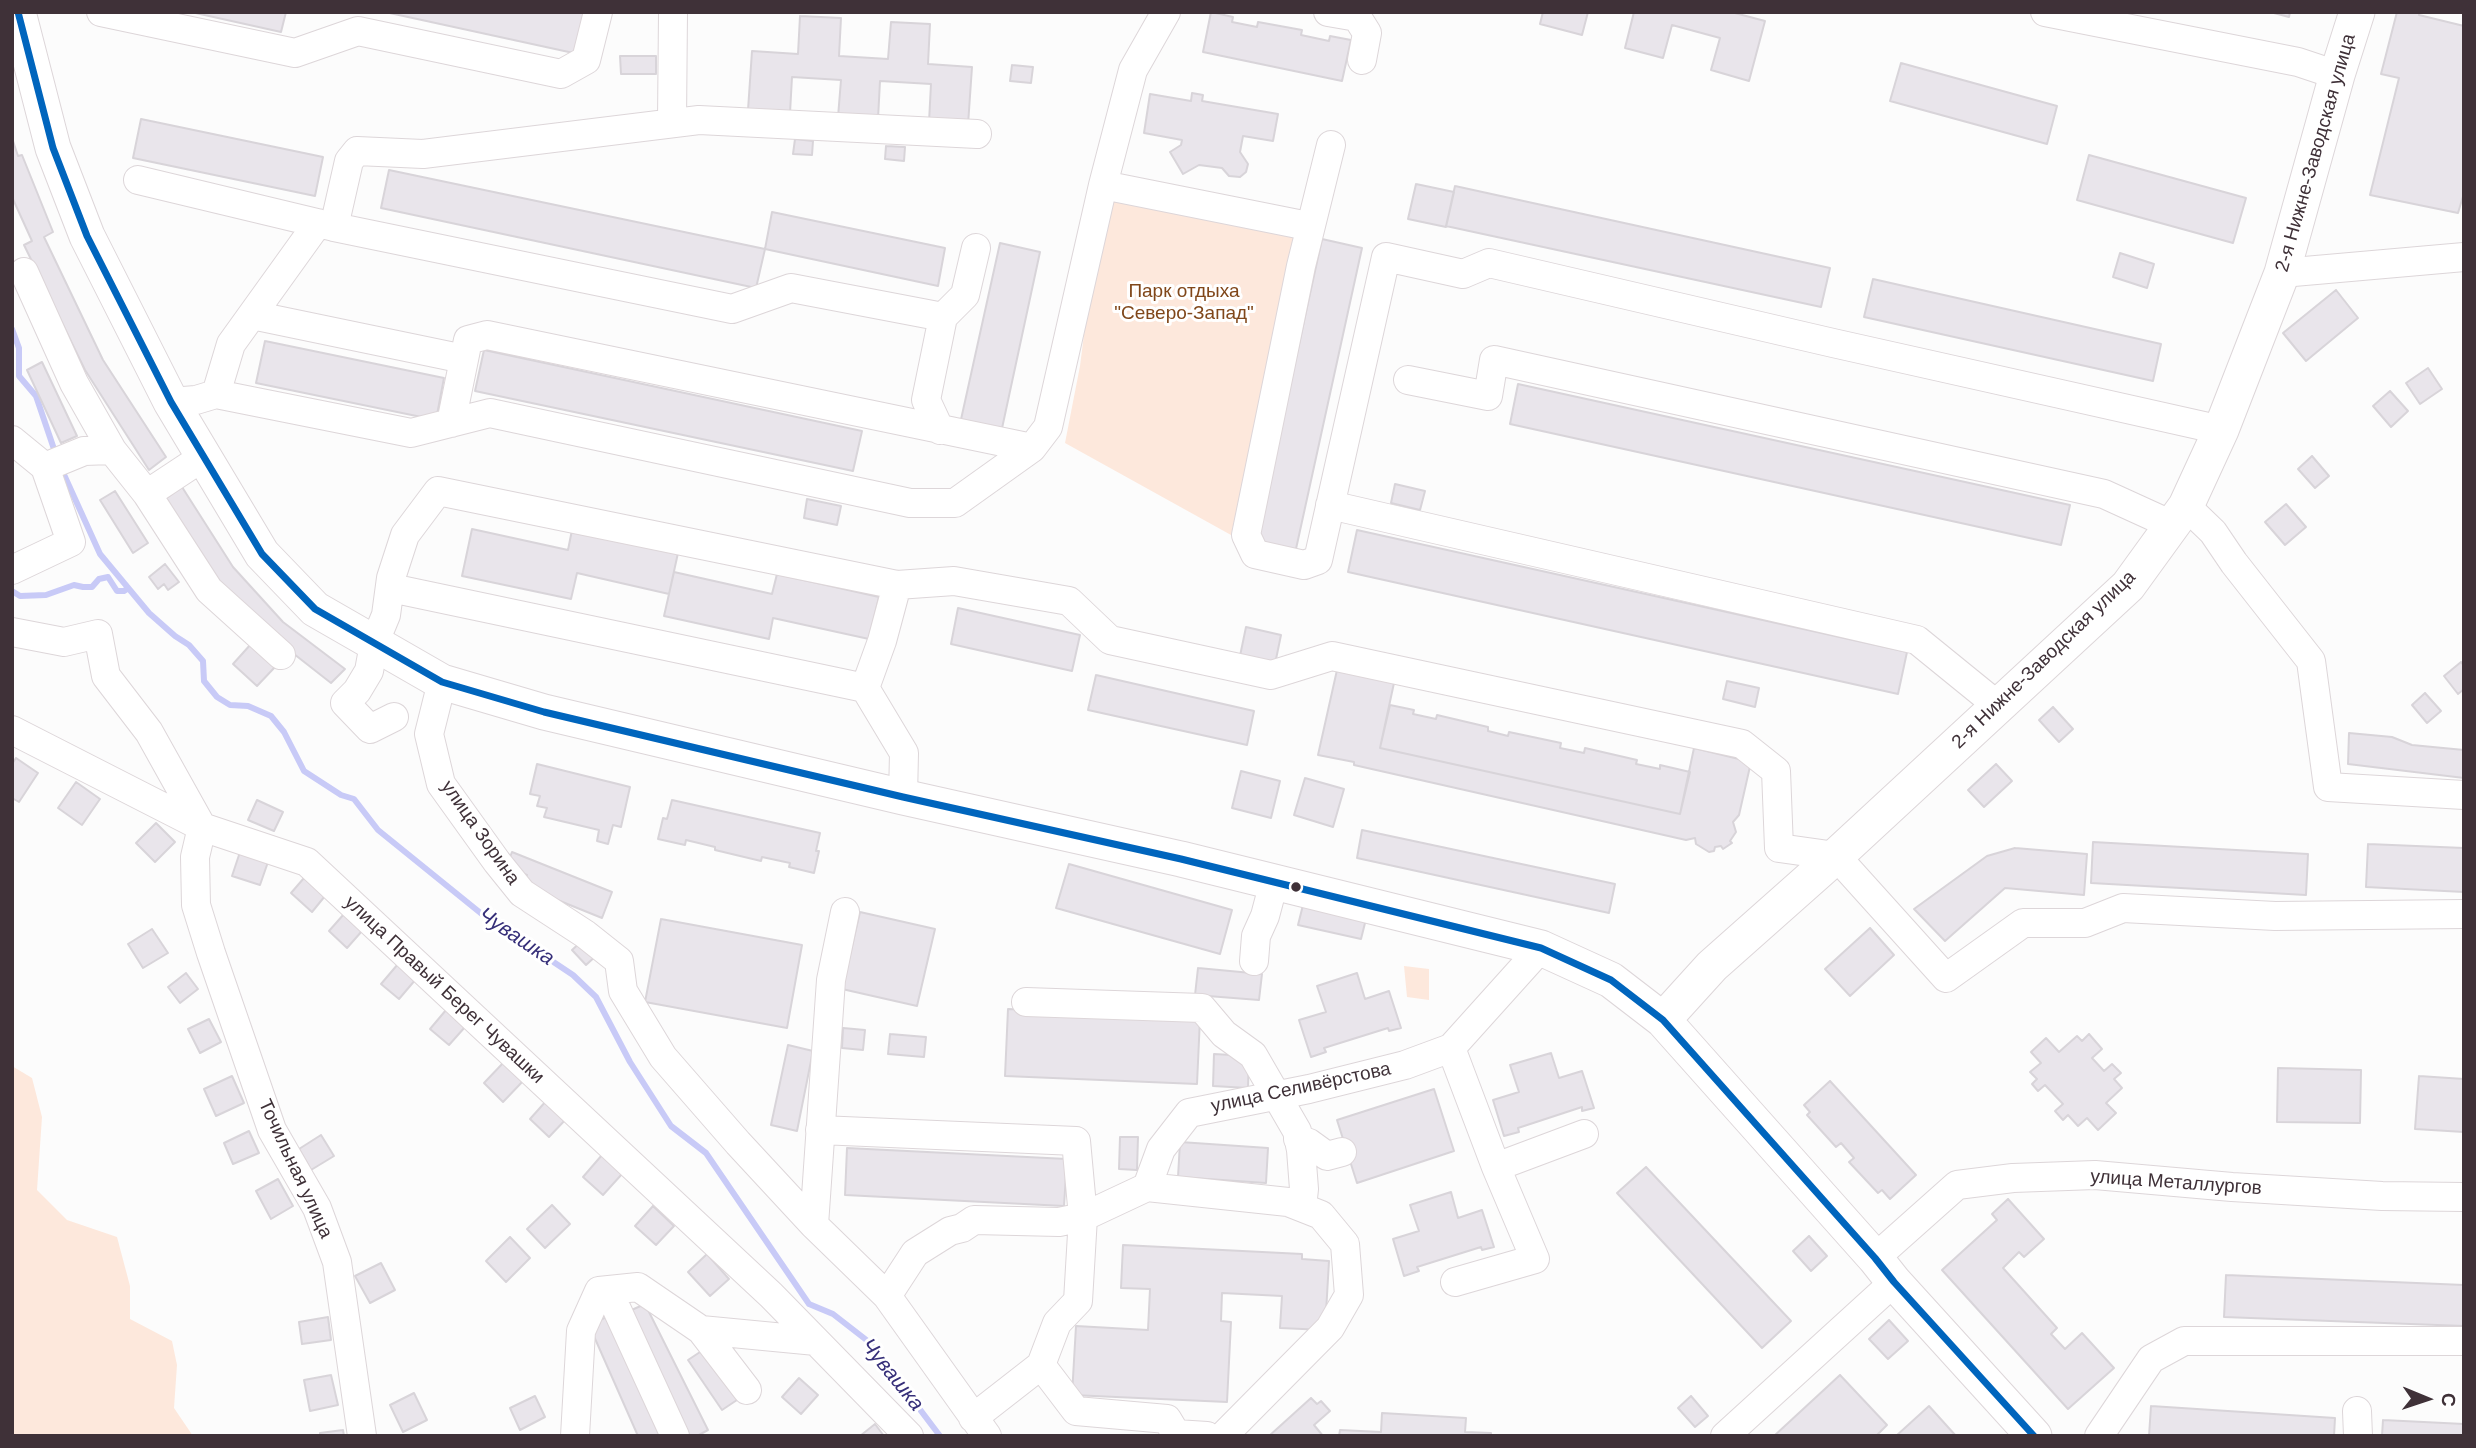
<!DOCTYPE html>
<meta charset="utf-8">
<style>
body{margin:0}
#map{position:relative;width:2476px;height:1448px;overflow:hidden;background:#fcfcfc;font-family:Helvetica,sans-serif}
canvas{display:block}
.frame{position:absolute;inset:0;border:14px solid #3f3138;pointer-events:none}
.north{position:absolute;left:2392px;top:1364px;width:70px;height:70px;-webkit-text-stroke:5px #fff;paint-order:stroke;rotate:92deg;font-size:19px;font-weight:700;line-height:28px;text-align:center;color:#3f3138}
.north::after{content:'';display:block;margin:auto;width:24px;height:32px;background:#3f3138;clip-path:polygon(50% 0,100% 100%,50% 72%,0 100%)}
</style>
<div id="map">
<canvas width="2476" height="1448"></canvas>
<div class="frame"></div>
<div class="north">С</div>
</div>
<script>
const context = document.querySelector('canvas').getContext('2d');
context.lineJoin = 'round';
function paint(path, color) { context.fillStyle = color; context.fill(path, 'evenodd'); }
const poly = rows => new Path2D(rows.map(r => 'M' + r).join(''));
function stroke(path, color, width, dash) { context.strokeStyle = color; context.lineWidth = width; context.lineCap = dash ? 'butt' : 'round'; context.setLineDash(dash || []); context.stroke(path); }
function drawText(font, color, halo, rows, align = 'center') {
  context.font = font + ' Helvetica,sans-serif'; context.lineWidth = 6; context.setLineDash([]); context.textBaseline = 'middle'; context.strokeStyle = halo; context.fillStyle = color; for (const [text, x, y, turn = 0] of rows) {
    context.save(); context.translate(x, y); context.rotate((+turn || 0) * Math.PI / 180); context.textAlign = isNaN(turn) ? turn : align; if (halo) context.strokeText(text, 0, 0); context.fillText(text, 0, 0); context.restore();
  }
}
paint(poly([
 [1103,185,1298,224,1231,535,1065,443,1080,366],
 [1404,966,1429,969,1429,1000,1407,997],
 [12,1066,32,1078,42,1117,37,1190,67,1220,117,1237,130,1286,130,1319,172,1341,177,1365,174,1408,193,1436,12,1436]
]), '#fde8dc');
stroke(poly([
 [12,329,19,348,19,376,36,396,56,455],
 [61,468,100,554,149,613,175,636,189,645,203,661,204,681,217,697,230,705,248,706,271,716,284,732,304,771,341,795,354,799,378,830,483,915,573,975,596,997,630,1062,671,1126,706,1153,809,1304,833,1314,869,1342,940,1436],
 [12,591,20,596,46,595,74,585,83,587,92,587,99,579,108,577,117,591,124,591,127,589]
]), '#c8caf7', 6);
const building = poly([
 [191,12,286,12,281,32,191,12],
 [385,12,587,12,578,54,385,12],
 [1211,12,1233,17,1232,22,1257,27,1258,22,1302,30,1301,35,1329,41,1330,36,1351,40,1342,81,1203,52,1211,12],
 [1543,12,1588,12,1582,35,1540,24,1543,12],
 [1634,12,1731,12,1765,21,1749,81,1711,70,1720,38,1672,25,1663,58,1625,48,1634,12],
 [2270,12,2290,12,2289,17,2270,12],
 [2397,12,2419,12,2419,15,2464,26,2464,193,2458,213,2370,195,2399,78,2381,74,2397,12],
 [800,16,841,18,839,56,888,59,891,22,930,24,928,64,972,67,968,125,929,122,931,84,880,81,878,119,838,117,841,80,792,77,790,113,748,110,752,51,798,54,800,16],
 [620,56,656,56,656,74,621,74,620,56],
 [1901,63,2057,106,2047,144,1890,101,1901,63],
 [1012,65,1033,67,1031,83,1010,81,1012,65],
 [1192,93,1203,95,1202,101,1278,114,1273,141,1243,136,1240,152,1248,164,1246,172,1240,177,1229,176,1222,168,1199,165,1183,174,1170,152,1181,145,1182,140,1144,133,1150,94,1191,101,1192,93],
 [141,119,323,157,315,196,133,158,141,119],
 [12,138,18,156,22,155,53,232,44,237,103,360,166,457,149,470,85,370,24,245,32,241,12,197,12,138],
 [795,139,813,141,812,155,793,154,795,139],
 [886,146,905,147,904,161,885,159,886,146],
 [2089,155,2246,198,2233,243,2077,200,2089,155],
 [389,170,765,249,756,288,381,208,389,170],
 [1416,184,1454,192,1446,227,1408,219,1416,184],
 [1455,186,1830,268,1821,307,1446,226,1455,186],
 [772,212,945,248,938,286,765,249,772,212],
 [1322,239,1362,248,1294,558,1254,549,1322,239],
 [1000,243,1040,252,1001,433,960,424,1000,243],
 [2120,253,2154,264,2147,288,2113,277,2120,253],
 [1873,279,2161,344,2153,381,1864,317,1873,279],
 [2336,290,2358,318,2306,361,2283,333,2336,290],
 [265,341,444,378,436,420,256,383,265,341],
 [484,350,862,431,853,471,475,391,484,350],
 [42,362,77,436,61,443,27,370,42,362],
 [2428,368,2442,389,2420,404,2406,383,2428,368],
 [1518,384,2070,505,2061,545,1510,424,1518,384],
 [2390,391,2408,411,2391,427,2373,406,2390,391],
 [2312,456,2329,476,2315,488,2298,469,2312,456],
 [1395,484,1425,491,1420,510,1391,503,1395,484],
 [182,487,233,567,283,622,345,669,331,683,271,636,216,579,165,499,182,487],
 [115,491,148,543,133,553,100,500,115,491],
 [807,499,841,506,837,525,804,518,807,499],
 [2286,504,2306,527,2285,545,2265,522,2286,504],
 [472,529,568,550,572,530,678,553,669,594,577,573,571,599,462,576,472,529],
 [1357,530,1907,652,1898,694,1348,572,1357,530],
 [165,564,179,582,168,590,164,584,158,589,149,577,165,564],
 [674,572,772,594,777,574,879,597,869,639,773,618,769,639,664,616,674,572],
 [958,608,1080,635,1072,671,951,644,958,608],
 [1246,627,1281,635,1275,664,1240,656,1246,627],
 [251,644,275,667,257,686,233,664,251,644],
 [2461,662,2464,666,2464,689,2458,694,2444,676,2461,662],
 [1337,670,1394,683,1380,748,1680,814,1694,748,1751,762,1739,815,1733,822,1736,832,1730,841,1732,843,1723,849,1721,846,1715,847,1714,851,1709,852,1696,844,1695,838,1686,840,1354,765,1354,762,1318,755,1337,670],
 [1096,675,1254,711,1247,745,1088,710,1096,675],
 [1727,681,1759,688,1755,707,1723,699,1727,681],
 [2425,693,2441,711,2427,723,2412,705,2425,693],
 [1390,705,1414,710,1413,714,1436,719,1437,715,1488,727,1488,731,1508,736,1509,732,1561,743,1560,748,1584,753,1585,748,1637,760,1636,764,1660,769,1660,765,1690,772,1680,814,1380,748,1390,705],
 [2053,707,2073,729,2059,742,2039,720,2053,707],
 [2349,733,2392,737,2412,745,2464,750,2464,778,2348,764,2349,733],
 [16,758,38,773,19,802,12,798,12,764,16,758],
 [537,764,630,787,621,827,613,825,608,844,597,841,599,830,544,817,547,808,537,806,540,796,530,794,537,764],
 [1996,764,2012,781,1984,807,1968,790,1996,764],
 [1241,771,1280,781,1271,818,1232,808,1241,771],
 [1305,778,1344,789,1333,827,1294,815,1305,778],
 [76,782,100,799,82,825,58,808,76,782],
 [257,800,283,812,274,831,248,820,257,800],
 [672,800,820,833,816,851,819,851,814,873,789,867,790,863,762,857,761,861,715,850,715,847,686,840,685,845,658,839,663,818,667,819,672,800],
 [156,823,175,842,155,862,136,843,156,823],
 [1362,830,1615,884,1609,913,1357,858,1362,830],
 [2093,842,2308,854,2306,895,2091,883,2093,842],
 [2368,844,2464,848,2464,892,2366,887,2368,844],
 [2015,848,2087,854,2084,895,2005,888,1945,941,1914,909,1987,856,2015,848],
 [240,852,268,862,260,885,232,876,240,852],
 [512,852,612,892,602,918,523,886,527,875,506,867,512,852],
 [1069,864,1232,910,1220,954,1056,908,1069,864],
 [304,878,325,896,312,912,291,893,304,878],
 [1303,905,1366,919,1361,939,1298,925,1303,905],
 [860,912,935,929,917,1006,842,989,860,912],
 [344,914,362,931,347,948,329,931,344,914],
 [661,919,802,945,787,1028,645,1002,661,919],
 [1870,928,1894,955,1850,996,1825,969,1870,928],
 [152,929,168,953,143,968,128,944,152,929],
 [583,940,597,955,586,965,572,950,583,940],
 [398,964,416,979,399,999,381,984,398,964],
 [1198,968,1262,974,1259,1000,1195,995,1198,968],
 [186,973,198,989,180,1003,168,987,186,973],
 [1357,973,1365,999,1389,991,1401,1028,1389,1031,1388,1028,1324,1048,1326,1052,1311,1057,1299,1020,1326,1012,1317,986,1357,973],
 [1008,1009,1200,1018,1197,1084,1005,1076,1008,1009],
 [446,1010,465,1027,449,1045,430,1029,446,1010],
 [209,1019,221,1042,200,1053,188,1029,209,1019],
 [843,1028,865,1030,863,1050,842,1048,843,1028],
 [890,1034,926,1037,924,1057,888,1054,890,1034],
 [2089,1034,2102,1049,2092,1058,2104,1071,2112,1064,2121,1073,2114,1079,2122,1088,2106,1103,2116,1113,2098,1130,2087,1118,2078,1126,2068,1115,2063,1120,2055,1111,2063,1104,2045,1085,2038,1091,2032,1084,2037,1079,2030,1072,2041,1063,2031,1052,2046,1038,2059,1052,2077,1036,2082,1041,2089,1034],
 [788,1045,813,1051,797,1131,771,1125,788,1045],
 [1551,1053,1559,1078,1582,1071,1594,1108,1582,1111,1582,1107,1518,1128,1519,1132,1504,1136,1493,1100,1519,1092,1510,1065,1551,1053],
 [1214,1054,1249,1056,1248,1088,1213,1086,1214,1054],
 [504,1062,524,1080,503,1102,484,1083,504,1062],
 [2278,1068,2361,1070,2360,1123,2277,1122,2278,1068],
 [232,1076,244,1103,216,1116,204,1089,232,1076],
 [2419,1076,2464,1079,2464,1132,2415,1129,2419,1076],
 [1830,1081,1916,1175,1890,1199,1882,1190,1878,1193,1849,1162,1854,1158,1841,1143,1836,1147,1807,1115,1810,1112,1804,1105,1830,1081],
 [1434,1089,1454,1151,1357,1183,1337,1120,1434,1089],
 [547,1100,567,1118,549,1137,530,1119,547,1100],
 [249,1131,259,1153,233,1164,224,1143,249,1131],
 [321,1135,334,1156,311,1170,299,1149,321,1135],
 [1120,1137,1138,1137,1137,1170,1119,1169,1120,1137],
 [1180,1142,1268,1148,1266,1183,1178,1177,1180,1142],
 [847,1148,1067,1159,1064,1206,845,1195,847,1148],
 [602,1155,622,1174,603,1195,583,1177,602,1155],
 [1646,1167,1791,1321,1762,1348,1617,1193,1646,1167],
 [278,1179,293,1206,271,1219,256,1191,278,1179],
 [1451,1192,1458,1218,1482,1210,1494,1247,1482,1250,1481,1247,1417,1267,1419,1271,1404,1276,1393,1239,1419,1231,1410,1205,1451,1192],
 [2008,1199,2044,1239,2024,1257,2019,1252,2003,1268,2057,1328,2051,1334,2065,1349,2082,1333,2114,1368,2068,1409,1942,1270,1997,1220,1992,1214,2008,1199],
 [552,1205,570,1224,545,1248,527,1229,552,1205],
 [653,1206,674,1226,656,1245,635,1226,653,1206],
 [1809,1236,1827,1256,1811,1271,1793,1251,1809,1236],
 [510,1237,530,1258,506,1282,486,1261,510,1237],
 [1123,1245,1302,1254,1302,1259,1329,1261,1325,1330,1280,1328,1282,1296,1222,1293,1221,1321,1231,1322,1227,1402,1072,1395,1076,1326,1148,1330,1150,1289,1121,1288,1123,1245],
 [707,1254,729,1279,710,1296,688,1272,707,1254],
 [381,1263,395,1290,370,1303,355,1276,381,1263],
 [2226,1275,2464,1285,2464,1326,2224,1317,2226,1275],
 [645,1304,708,1430,697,1436,686,1436,625,1313,645,1304],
 [611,1315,664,1436,638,1436,589,1325,611,1315],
 [328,1317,331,1340,302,1344,299,1322,328,1317],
 [1889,1320,1908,1341,1888,1359,1869,1339,1889,1320],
 [706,1348,740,1398,722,1410,688,1360,706,1348],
 [331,1375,338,1405,310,1411,304,1380,331,1375],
 [1840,1375,1887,1425,1876,1436,1774,1436,1840,1375],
 [799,1378,818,1395,801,1414,782,1397,799,1378],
 [414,1393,427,1420,403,1432,390,1405,414,1393],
 [535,1396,545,1417,520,1430,510,1408,535,1396],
 [1691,1396,1708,1416,1695,1427,1678,1408,1691,1396],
 [1311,1398,1317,1404,1321,1401,1330,1411,1314,1425,1323,1436,1269,1436,1311,1398],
 [1929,1406,1956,1436,1896,1436,1929,1406],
 [2151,1406,2335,1418,2334,1436,2149,1436,2151,1406],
 [1382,1413,1466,1418,1465,1432,1491,1433,1491,1436,1339,1436,1340,1430,1381,1432,1382,1413],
 [2383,1420,2464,1424,2464,1436,2382,1436,2383,1420],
 [875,1424,884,1436,860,1436,875,1424],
 [343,1430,344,1436,320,1436,320,1433,343,1430]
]);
paint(building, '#e9e5eb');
stroke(building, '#d8d4d9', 2);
const minor = poly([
 [101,12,295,53,358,31,561,74,586,60,598,12],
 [1328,12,1357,17,1367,33,1362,60],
 [2045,12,2298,62,2337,75],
 [672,122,673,12],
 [1331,145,1301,266,1246,535,1255,554,1304,565,1318,560,1386,257,1463,274,1489,263,1833,343,2221,430],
 [138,180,334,227,732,309,791,288,943,317,965,295,976,248],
 [1103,185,1298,224],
 [334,227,349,161,357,151,423,154,699,120,977,134],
 [24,272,74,383,112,450,147,494,209,590,281,655],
 [2282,273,2464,257],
 [252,315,464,359],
 [1408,380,1488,396,1494,360,2104,494,2172,525],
 [216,394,231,344,318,223],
 [171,402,196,400,216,394,411,433,490,413,910,503,955,503,1032,448,1048,427,1103,185,1133,70,1166,12],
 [451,423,468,340,487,335,1032,448],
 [940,430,926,400,943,317],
 [12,440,45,467],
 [147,494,203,457],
 [1330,505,1917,640,1997,705],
 [2186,506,2213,532,2234,563,2311,661,2328,787,2464,795],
 [12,570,71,542,45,467,84,451,112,450],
 [897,585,882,641,865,688,904,753,903,797],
 [391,588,865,688],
 [12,632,64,642,98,634,106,676,149,732,202,827],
 [442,682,429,734,441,784,497,862,522,893,585,934,619,961,623,991,663,1057,738,1143,814,1225,887,1296,987,1436],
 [394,717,370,729,345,703,357,691,369,671,374,644,386,615,391,578,405,535,438,491,897,585,954,581,1069,601,1110,640,1271,675,1332,656,1742,744,1776,771,1779,848,1836,856,1946,978,2023,923,2085,923,2123,908,2275,916,2464,914],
 [12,730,202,827,307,862,771,1295,909,1436],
 [202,827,195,857,196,905,211,953,272,1130,317,1208,337,1262,362,1436],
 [1254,961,1256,936,1265,916,1274,882],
 [1026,1002,1202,1008,1224,1034,1253,1055,1297,1131,1301,1150,1304,1189,1302,1207],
 [1451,1048,1496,1167,1584,1134],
 [820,1130,1076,1141,1083,1217,1078,1301,1057,1323,1041,1365,1076,1411,1167,1419,1176,1434,1207,1436],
 [1298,1139,1309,1143,1327,1156,1342,1152],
 [1147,1187,1288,1202,1321,1215,1345,1244,1349,1295,1330,1328,1223,1436],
 [814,1225,831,980,845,912],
 [1875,1258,1957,1185,2013,1178,2095,1175,2232,1187,2382,1196,2464,1197],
 [1455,1282,1535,1259,1496,1167],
 [608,1290,675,1436],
 [887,1296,915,1253,950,1231,962,1228,974,1220,1059,1222,1083,1217,1147,1187,1161,1149,1189,1113,1309,1089,1405,1065,1451,1048,1541,948],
 [701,1330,747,1390],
 [2357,1411,2358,1436],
 [973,1418,1041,1365],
 [575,1436,581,1331,599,1291,638,1287,701,1330,816,1341],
 [1725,1436,1894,1282],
 [2099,1436,2151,1359,2184,1341,2464,1341]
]);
const major = poly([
 [18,12,53,148,87,236,171,402,262,554,315,609,442,682,544,712,903,797,1181,859,1541,948,1611,980,1663,1020,1875,1258,1894,1282,2034,1436],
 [1663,1020,1712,966,1836,856,2128,586,2186,506,2221,430,2282,273,2337,75,2357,12]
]);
stroke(minor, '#ddd6d9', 30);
stroke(major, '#ddd6d9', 37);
stroke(minor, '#fff', 28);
stroke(major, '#fff', 35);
stroke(poly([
 [18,12,53,148,87,236,171,402,262,554,315,609,442,682,544,712,903,797,1181,859,1541,948,1611,980,1663,1020,1875,1258,1894,1282,2034,1436]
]), '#0065bd', 7);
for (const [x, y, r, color] of [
 [1296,887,6,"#3f3138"]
]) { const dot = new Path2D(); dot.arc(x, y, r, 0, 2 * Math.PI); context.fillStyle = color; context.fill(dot); stroke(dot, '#fff', 2.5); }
drawText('19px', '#3f3138', '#fff', [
 ["2-я Нижне-Заводская улица",2316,153,-74],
 ["2-я Нижне-Заводская улица",2044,660,-44],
 ["улица Зорина",480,833,55],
 ["улица Правый Берег Чувашки",444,990,43],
 ["улица Селивёрстова",1301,1088,-12],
 ["Точильная улица",295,1169,65],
 ["улица Металлургов",2176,1183,4]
]);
drawText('19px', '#80471a', '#fff', [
 ["Парк отдыха",1184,292],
 ["\"Северо-Запад\"",1184,314]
]);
drawText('italic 21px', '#362f79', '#fff', [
 ["Чувашка",516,937,34],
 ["Чувашка",892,1375,51]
]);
</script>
